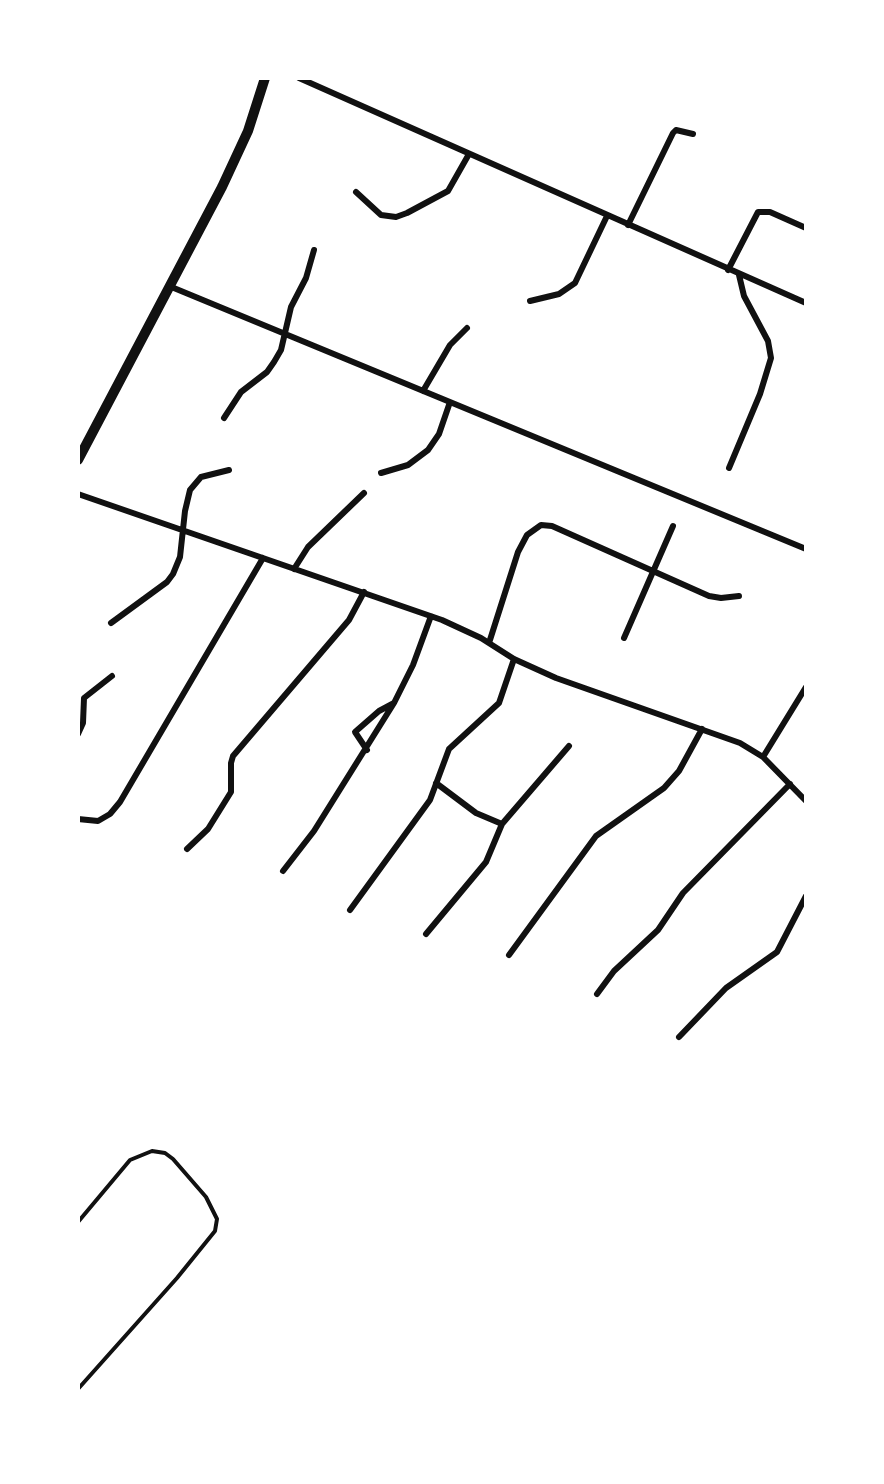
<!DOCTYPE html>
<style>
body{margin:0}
#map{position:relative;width:884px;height:1484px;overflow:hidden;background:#fff;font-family:Inter,sans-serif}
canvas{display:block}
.frame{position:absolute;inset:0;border:80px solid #fff;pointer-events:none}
</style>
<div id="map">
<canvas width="884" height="1484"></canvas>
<div class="frame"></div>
</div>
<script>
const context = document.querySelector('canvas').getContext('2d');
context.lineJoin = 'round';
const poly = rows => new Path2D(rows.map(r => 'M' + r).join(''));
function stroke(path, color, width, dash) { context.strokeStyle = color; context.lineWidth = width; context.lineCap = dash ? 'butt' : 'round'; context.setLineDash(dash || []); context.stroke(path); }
stroke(poly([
 [78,1222,130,1160,152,1151,165,1153,173,1159,206,1197,217,1219,215,1231,177,1278,78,1389]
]), '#111', 4);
stroke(poly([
 [299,78,806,303],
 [356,192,381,215,396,217,407,213,448,191,469,154],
 [628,225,673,133,676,130,693,134],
 [728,270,758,212,770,212,806,228],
 [169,286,806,549],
 [530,301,559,294,575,283,607,216],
 [423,391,450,345,467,328],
 [224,418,241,392,267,372,274,362,281,350,291,307,306,278,314,250],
 [729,468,760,394,771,358,768,341,744,296,739,275],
 [381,473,408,465,428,450,439,434,450,402],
 [78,494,442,620,481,638,514,659,556,678,740,743,763,757,806,801],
 [294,569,308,547,364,493],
 [111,623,167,582,173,574,180,557,185,511,190,490,201,477,229,470],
 [624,638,673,526],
 [489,643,518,552,527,535,541,525,552,526,709,596,721,598,739,596],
 [78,734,83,723,84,698,112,676],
 [367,750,355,732,379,711,394,703,413,665,431,616],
 [763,757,806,687],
 [436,783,476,813,502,824],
 [78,819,98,821,110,814,120,802,263,558],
 [187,849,208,829,231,792,231,763,233,756,349,620,364,592],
 [283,871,314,831,394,703],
 [350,910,430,800,449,749,499,703,514,659],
 [426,934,486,862,502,824,569,746],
 [509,955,596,836,664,788,679,771,702,729],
 [597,994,614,971,658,930,683,893,790,784],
 [679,1037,726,988,777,952,806,896]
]), '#111', 6);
stroke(poly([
 [78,460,222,187,248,131,265,78]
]), '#111', 10);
</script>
